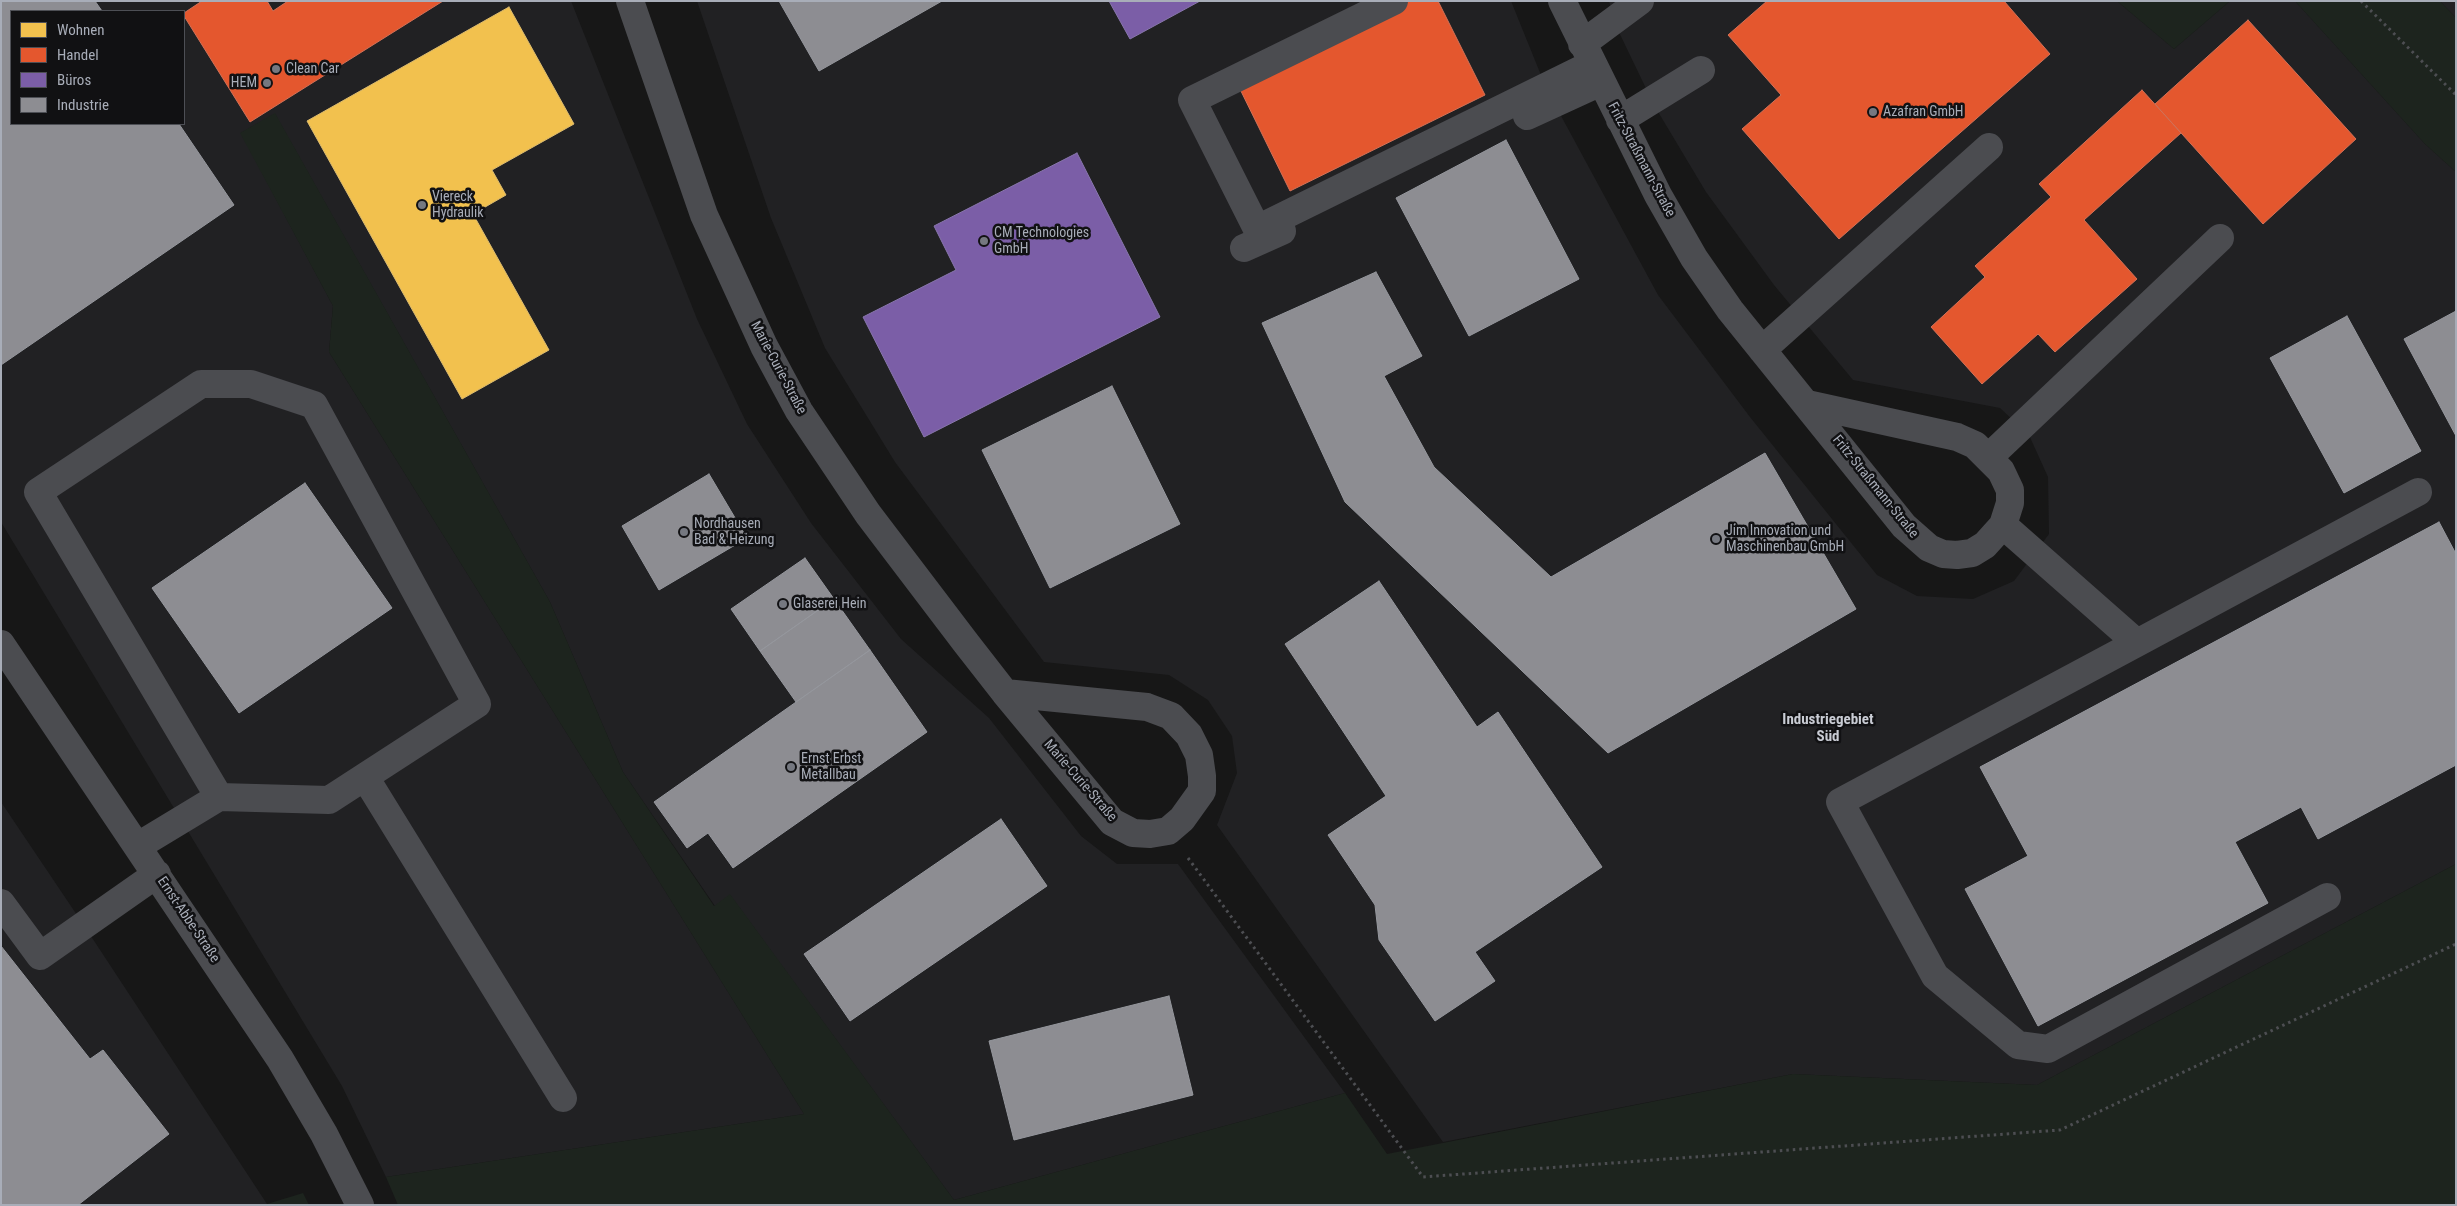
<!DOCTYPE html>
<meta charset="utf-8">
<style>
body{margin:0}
#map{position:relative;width:2457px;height:1206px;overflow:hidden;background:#171717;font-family:"Roboto Condensed",sans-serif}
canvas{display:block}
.frame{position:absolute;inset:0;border:2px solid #a8adb8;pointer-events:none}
.legend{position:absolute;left:10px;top:10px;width:175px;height:115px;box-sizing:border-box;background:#111113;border:1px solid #4d4f55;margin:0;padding:6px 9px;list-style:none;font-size:15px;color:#a8adb8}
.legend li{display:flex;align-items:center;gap:10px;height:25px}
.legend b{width:25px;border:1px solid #4d4f55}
</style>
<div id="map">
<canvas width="2457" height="1206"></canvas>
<div class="frame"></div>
<ul class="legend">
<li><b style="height:14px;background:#f2c14e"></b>Wohnen</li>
<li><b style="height:14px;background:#e4572e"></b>Handel</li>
<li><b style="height:14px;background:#7b5ea7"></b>Büros</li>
<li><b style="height:14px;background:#8d8d92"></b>Industrie</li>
</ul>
</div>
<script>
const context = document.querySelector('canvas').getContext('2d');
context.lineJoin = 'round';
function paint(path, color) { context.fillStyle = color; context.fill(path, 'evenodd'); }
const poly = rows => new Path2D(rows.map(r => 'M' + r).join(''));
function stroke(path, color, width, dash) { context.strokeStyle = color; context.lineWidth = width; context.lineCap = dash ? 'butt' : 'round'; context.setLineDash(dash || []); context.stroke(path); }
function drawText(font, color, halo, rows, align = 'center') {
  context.font = font + ' "Roboto Condensed",sans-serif'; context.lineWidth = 5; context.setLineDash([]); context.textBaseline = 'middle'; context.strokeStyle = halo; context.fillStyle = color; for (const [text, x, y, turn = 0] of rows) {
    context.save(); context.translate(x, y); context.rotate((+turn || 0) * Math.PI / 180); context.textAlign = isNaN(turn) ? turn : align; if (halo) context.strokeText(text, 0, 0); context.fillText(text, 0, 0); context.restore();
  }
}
paint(poly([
 [1,1,571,1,697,319,747,424,811,523,901,639,989,718,1081,836,1117,864,1178,864,1345,1093,954,1200,730,895,715,906,623,772,550,602,275,114,241,133,333,306,329,352,804,1114,386,1177,342,1086,1,522],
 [11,11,184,11,184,124,11,124],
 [697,1,1511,1,1547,90,1658,295,1750,417,1877,575,1917,596,1973,599,2014,581,2049,534,2048,477,2029,435,2000,408,1853,380,1774,285,1706,192,1654,105,1615,24,1609,1,2117,1,2174,49,2230,1,2295,1,2425,144,2456,172,2456,864,2037,1085,1793,1074,1443,1142,1217,825,1237,773,1232,736,1208,700,1169,675,1044,662,895,462,825,348,771,218],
 [2440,1,2456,1,2456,18],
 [1,802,83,924,267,1204,1,1205]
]), '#212123');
paint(poly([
 [2117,1,2230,1,2174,49],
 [2295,1,2440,1,2456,18,2456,172,2425,144],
 [275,113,550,602,623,772,714,906,730,894,954,1200,1345,1093,1387,1154,1793,1074,2037,1085,2456,864,2456,1205,398,1205,386,1177,804,1114,329,352,333,306,240,133],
 [303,1193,309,1205,264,1205,267,1204]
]), '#1d241e');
const homes = poly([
 [509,7,574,124,492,170,506,195,473,214,549,350,462,399,307,121,509,7]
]);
paint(homes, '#f2c14e');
stroke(homes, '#dcbb6e', 1);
const shops = poly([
 [202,1,267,1,273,11,288,1,443,1,250,122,184,16,184,13,202,1],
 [1402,1,1438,1,1485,95,1290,191,1237,83,1402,1],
 [1767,1,2004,1,2050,54,1839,239,1742,129,1781,95,1728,35,1767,1],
 [2248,20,2356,139,2263,224,2155,104,2248,20],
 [2142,90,2181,133,2084,220,2137,279,2055,352,2038,334,1982,384,1931,327,1985,277,1975,266,2051,197,2039,184,2142,90]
]);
paint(shops, '#e4572e');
stroke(shops, '#d27157', 1);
const offices = poly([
 [1109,1,1200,1,1130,39,1109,1],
 [1077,153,1160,317,924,437,863,317,956,270,934,226,1077,153]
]);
paint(offices, '#7b5ea7');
stroke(offices, '#8876ac', 1);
const industry = poly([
 [1,1,95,1,102,11,11,11,11,124,179,124,234,205,1,365,1,1],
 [779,1,942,1,819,71,779,1],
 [1506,140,1579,279,1469,336,1396,198,1506,140],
 [1376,272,1422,356,1384,376,1434,467,1551,577,1765,453,1856,609,1608,753,1345,502,1262,323,1376,272],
 [2456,311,2456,436,2404,339,2456,311],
 [2347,316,2421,451,2344,493,2270,358,2347,316],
 [1112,386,1180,524,1050,588,982,450,1112,386],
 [709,474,747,538,659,590,622,526,709,474],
 [305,483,392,608,239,713,152,588,305,483],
 [2439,522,2456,554,2456,765,2318,839,2301,807,2235,842,2268,903,2038,1026,1965,889,2028,856,1980,767,2439,522],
 [805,558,834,599,760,651,731,609,805,558],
 [1379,581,1477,727,1498,712,1602,867,1475,952,1495,981,1435,1021,1379,940,1375,905,1328,835,1386,796,1285,644,1379,581],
 [834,599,870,650,796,702,760,651,834,599],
 [870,650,927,732,733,868,708,833,687,848,654,802,870,650],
 [1001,819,1047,886,850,1021,804,954,1001,819],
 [1,946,90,1059,103,1050,169,1134,78,1205,1,1205,1,946],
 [1169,996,1193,1095,1014,1140,989,1041,1169,996]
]);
paint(industry, '#8d8d92');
stroke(industry, '#95979d', 1);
stroke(poly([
 [2361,1,2456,95],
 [1188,858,1423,1177,2060,1130,2456,944]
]), '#4d4e52', 3, [2.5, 4]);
stroke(poly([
 [630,1,704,215,764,346,799,411,868,514,966,643,1005,693,1112,822,1133,833,1150,834,1168,831,1182,819,1202,791,1202,776,1199,755,1189,735,1171,716,1147,707,1005,693],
 [1394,1,1192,100,1257,229,1592,64],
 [1562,1,1658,195,1694,258,1730,310,1904,526,1929,548,1943,554,1957,555,1972,553,1985,545,2003,525,2010,503,2010,490,2001,471,1975,445,1957,437,1807,404],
 [1582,44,1640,1],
 [1527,116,1601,82],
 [1620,120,1701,70],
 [1244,248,1282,231],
 [1762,350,1989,147],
 [1989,457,2220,238],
 [2003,525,2137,643,2418,492],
 [2137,643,1840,802,1935,976,2018,1045,2048,1049,2327,897],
 [1,644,280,1059,324,1134,360,1205],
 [365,777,563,1098],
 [138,846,219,797,329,800,477,704,314,405,251,384,201,384,38,492,219,797],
 [1,903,40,956,157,874]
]), '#4b4c50', 28);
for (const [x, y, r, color] of [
 [276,69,5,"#757880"],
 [267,83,5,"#757880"],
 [1873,112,5,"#757880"],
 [422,205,5,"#757880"],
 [984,241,5,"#757880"],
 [684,532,5,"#757880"],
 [1716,539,5,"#757880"],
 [783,604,5,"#757880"],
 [791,767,5,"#757880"]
]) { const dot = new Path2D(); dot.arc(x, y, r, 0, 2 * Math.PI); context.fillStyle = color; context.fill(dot); stroke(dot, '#111113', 2); }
drawText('14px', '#a8adb8', '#111113', [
 ["Clean Car",286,69],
 ["HEM",257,83,"right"],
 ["Azafran GmbH",1883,112],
 ["Viereck",432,197],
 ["Hydraulik",432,213],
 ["CM Technologies",994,233],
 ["GmbH",994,249],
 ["Nordhausen",694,524],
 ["Bad & Heizung",694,540],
 ["Jim Innovation und",1726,531],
 ["Maschinenbau GmbH",1726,547],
 ["Glaserei Hein",793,604],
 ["Ernst Erbst",801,759],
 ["Metallbau",801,775]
], 'left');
drawText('14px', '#a8adb8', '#111113', [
 ["Fritz-Straßmann-Straße",1641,160,62],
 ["Marie-Curie-Straße",778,368,62],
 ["Fritz-Straßmann-Straße",1875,487,51],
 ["Marie-Curie-Straße",1080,781,49],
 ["Ernst-Abbe-Straße",188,920,56]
]);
drawText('bold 15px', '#c9ccd4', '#111113', [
 ["Industriegebiet",1828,720],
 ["Süd",1828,737]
]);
</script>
